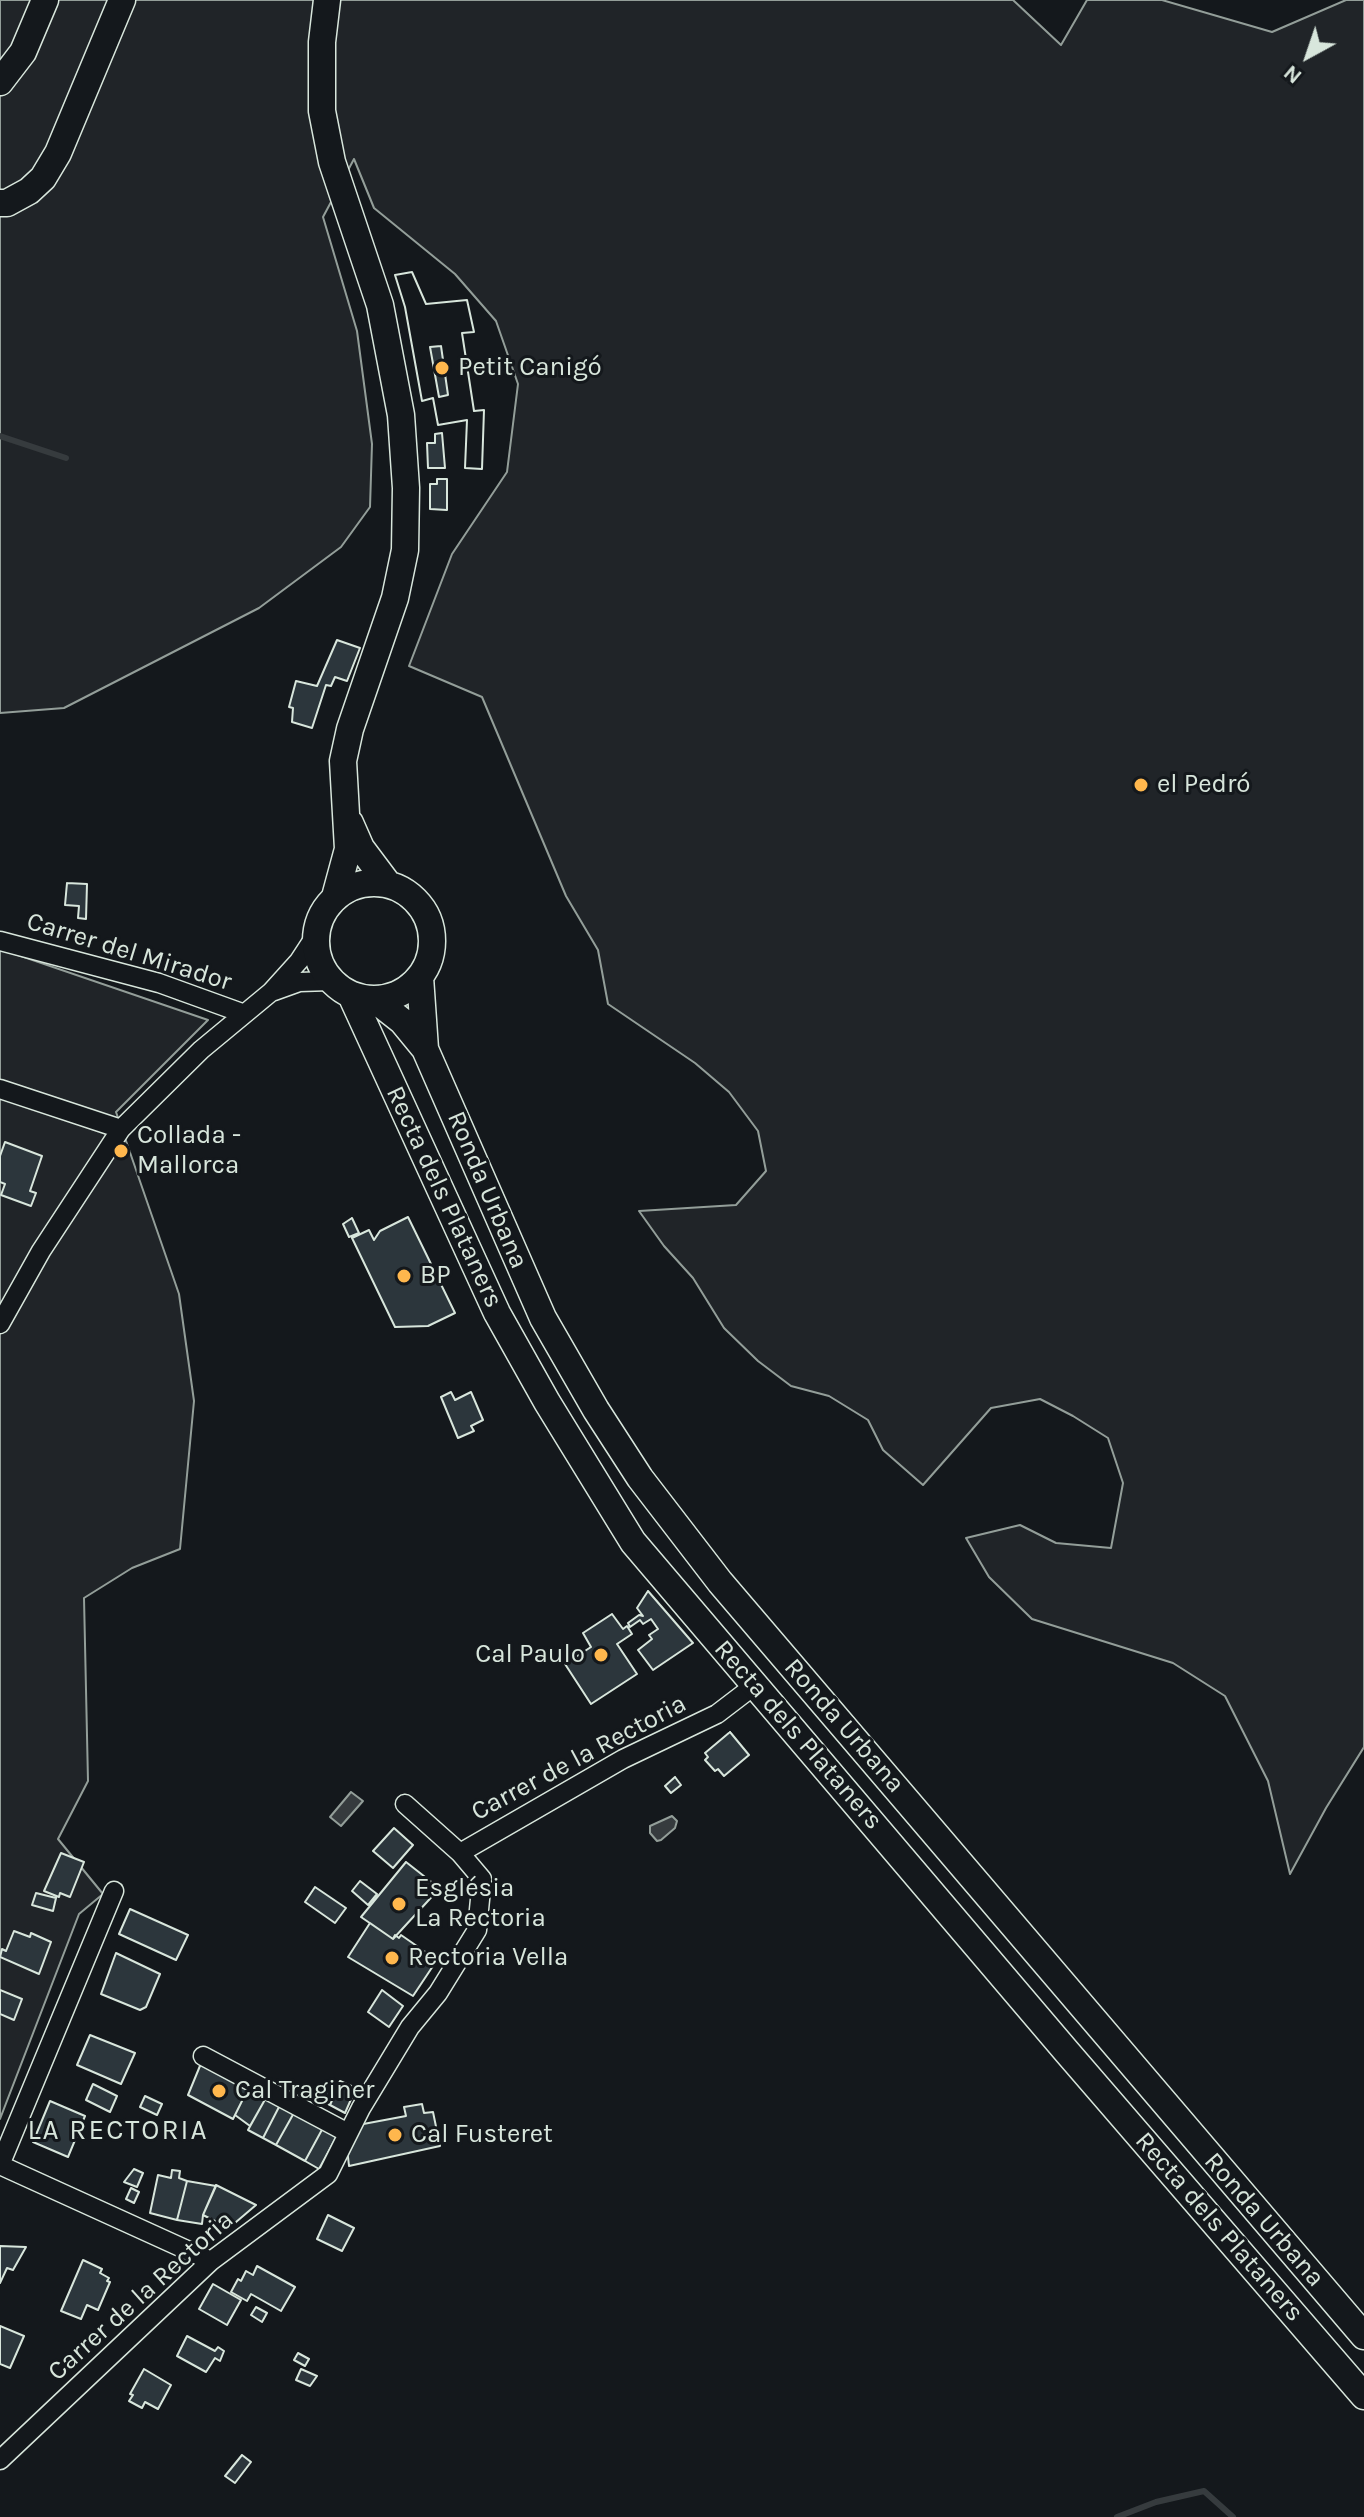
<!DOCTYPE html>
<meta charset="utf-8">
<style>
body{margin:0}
#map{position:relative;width:1364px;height:2517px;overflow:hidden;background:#14181c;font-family:Karla,sans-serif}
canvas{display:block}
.north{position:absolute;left:1268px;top:16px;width:80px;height:80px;-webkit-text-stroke:6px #14181c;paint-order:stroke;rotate:220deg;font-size:22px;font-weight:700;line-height:32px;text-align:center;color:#d8e6dc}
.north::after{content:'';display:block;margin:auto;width:28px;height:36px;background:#d8e6dc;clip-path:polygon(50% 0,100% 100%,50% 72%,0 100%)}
</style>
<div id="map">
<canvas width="1364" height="2517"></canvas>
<div class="north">N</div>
</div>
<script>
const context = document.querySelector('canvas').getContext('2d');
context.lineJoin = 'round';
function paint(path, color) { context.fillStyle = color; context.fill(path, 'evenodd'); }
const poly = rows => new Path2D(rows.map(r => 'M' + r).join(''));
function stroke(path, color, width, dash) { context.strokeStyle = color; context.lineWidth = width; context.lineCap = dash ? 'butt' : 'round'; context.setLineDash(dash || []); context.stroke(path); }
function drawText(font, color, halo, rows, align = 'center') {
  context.font = font + ' Karla,sans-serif'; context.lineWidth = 6; context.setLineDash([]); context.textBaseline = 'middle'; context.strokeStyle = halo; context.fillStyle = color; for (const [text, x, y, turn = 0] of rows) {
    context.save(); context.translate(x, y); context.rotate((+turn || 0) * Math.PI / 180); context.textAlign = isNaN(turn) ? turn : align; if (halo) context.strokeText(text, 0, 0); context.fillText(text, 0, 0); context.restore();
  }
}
const green = poly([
 [0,0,1013,0,1061,45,1087,0,1162,0,1272,32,1346,0,1364,0,1364,1747,1326,1808,1290,1874,1268,1781,1225,1696,1173,1663,1032,1619,989,1577,966,1538,1020,1525,1056,1543,1111,1548,1123,1483,1108,1438,1073,1416,1040,1399,991,1408,923,1485,883,1450,868,1420,829,1396,791,1386,758,1361,724,1328,693,1278,664,1246,639,1211,736,1205,766,1171,758,1131,729,1092,695,1063,608,1004,598,950,566,896,482,697,409,666,452,554,507,472,518,384,496,321,455,274,374,208,354,159,323,217,357,331,372,444,370,507,341,547,259,608,64,708,0,713,0,0],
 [0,949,208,1020,116,1112,179,1294,194,1401,180,1549,132,1568,84,1598,88,1781,58,1839,103,1894,79,1914,0,2119,0,949]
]);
paint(green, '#202428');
stroke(green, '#939e99', 2);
const water = poly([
 [351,1792,363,1801,341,1826,330,1817,351,1792],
 [672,1816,677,1821,675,1828,661,1840,657,1841,650,1833,650,1826,672,1816]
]);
paint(water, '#363b3e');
stroke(water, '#939e99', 2);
stroke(poly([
 [0,436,66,458],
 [1117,2517,1156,2502,1204,2491,1233,2517]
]), '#363b3e', 6);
const building = poly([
 [412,272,426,304,467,300,474,332,462,333,474,411,484,410,482,469,465,468,467,420,438,425,433,398,422,401,405,307,395,275,412,272],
 [441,346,448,395,439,397,430,347,441,346],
 [412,272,426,304,467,300,474,332,462,333,474,411,484,410,482,469,465,468,467,420,438,425,433,398,422,401,405,307,395,275,412,272],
 [442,433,445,468,428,468,427,443,435,443,435,434,442,433],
 [437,479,447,479,447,510,430,509,430,484,437,484,437,479],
 [337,640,360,648,347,681,335,677,331,686,326,685,312,728,292,722,293,708,289,707,296,681,317,686,337,640],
 [67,883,87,884,86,919,78,918,79,906,65,905,67,883],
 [5,1142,42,1156,30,1191,36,1193,31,1206,1,1195,5,1184,0,1182,0,1156,5,1142],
 [408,1217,455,1313,428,1326,395,1327,352,1238,369,1230,374,1240,380,1231,408,1217],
 [352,1218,359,1233,349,1237,343,1224,352,1218],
 [451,1392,455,1400,471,1392,483,1420,471,1426,474,1431,458,1438,441,1397,451,1392],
 [648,1591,693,1643,653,1670,638,1650,652,1639,649,1635,658,1629,651,1619,643,1624,640,1620,630,1627,628,1623,639,1615,643,1616,637,1608,648,1591],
 [612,1614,623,1629,627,1626,632,1634,617,1644,637,1674,591,1704,565,1664,591,1647,583,1633,612,1614],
 [730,1732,749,1755,724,1776,718,1769,715,1771,705,1760,708,1757,705,1753,730,1732],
 [675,1777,681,1785,671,1793,665,1786,675,1777],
 [394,1828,413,1845,393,1868,373,1851,394,1828],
 [61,1853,84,1862,70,1897,60,1893,59,1897,44,1891,61,1853],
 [406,1862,434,1884,438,1890,393,1939,361,1917,406,1862],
 [360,1881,377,1894,368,1905,352,1891,360,1881],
 [315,1887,346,1908,335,1923,305,1902,315,1887],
 [36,1893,56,1898,53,1911,32,1905,36,1893],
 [130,1909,188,1935,176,1960,119,1934,130,1909],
 [370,1923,393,1939,395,1935,399,1938,401,1935,437,1960,413,1996,348,1957,370,1923],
 [14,1931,30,1937,31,1933,51,1942,39,1974,0,1957,2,1949,6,1951,14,1931],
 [116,1953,160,1974,146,2007,140,2010,101,1994,116,1953],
 [0,1990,22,1999,14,2020,0,2014,0,1990],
 [382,1990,403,2006,389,2027,368,2012,382,1990],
 [90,2035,135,2053,121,2084,77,2065,90,2035],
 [202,2061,249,2087,233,2119,188,2095,202,2061],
 [340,2081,356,2088,345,2113,330,2105,340,2081],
 [325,2082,338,2087,330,2105,317,2098,325,2082],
 [93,2084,117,2096,110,2112,86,2100,93,2084],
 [249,2087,267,2096,250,2126,235,2115,249,2087],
 [145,2096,162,2104,157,2115,140,2107,145,2096],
 [267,2096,281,2103,263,2138,248,2130,267,2096],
 [50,2101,85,2116,68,2157,33,2142,50,2101],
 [281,2103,295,2111,276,2145,263,2138,281,2103],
 [422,2104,424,2113,433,2112,440,2146,349,2166,347,2148,358,2125,406,2116,404,2107,422,2104],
 [295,2111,324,2126,305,2161,276,2145,295,2111],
 [324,2126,338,2134,319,2169,305,2161,324,2126],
 [134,2169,143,2173,137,2187,124,2182,134,2169],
 [172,2170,180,2171,179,2178,187,2181,177,2220,150,2213,158,2175,171,2178,172,2170],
 [187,2181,216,2186,203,2215,202,2224,177,2220,187,2181],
 [216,2185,256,2205,229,2228,203,2215,216,2185],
 [131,2188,139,2192,134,2203,126,2199,131,2188],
 [328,2215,354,2228,342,2251,317,2239,328,2215],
 [0,2246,26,2247,13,2270,7,2268,0,2283,0,2246],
 [83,2260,102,2269,100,2273,109,2278,107,2281,110,2282,98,2310,87,2305,81,2319,61,2311,83,2260],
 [257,2266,295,2287,281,2311,251,2294,247,2301,231,2292,238,2279,241,2281,246,2271,253,2275,257,2266],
 [213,2284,241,2300,227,2325,199,2309,213,2284],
 [256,2307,267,2313,262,2322,251,2315,256,2307],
 [0,2326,24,2336,10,2368,0,2364,0,2326],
 [187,2336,215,2351,218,2347,224,2351,220,2361,215,2358,206,2372,177,2356,187,2336],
 [298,2353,309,2359,305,2366,294,2360,298,2353],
 [144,2369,171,2385,158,2409,145,2402,142,2408,129,2401,133,2395,130,2394,144,2369],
 [301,2369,317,2376,310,2386,296,2380,301,2369],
 [242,2455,251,2462,235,2483,225,2476,242,2455]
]);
paint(building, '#2c363c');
stroke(building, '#d8e6dc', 2);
const street = poly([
 [0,941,159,983,242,1013],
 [274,991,299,982,331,981],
 [0,1089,121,1129],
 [0,1324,41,1251,121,1129,201,1050,271,992,299,961,316,935],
 [405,1804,460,1853],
 [203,2056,348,2133],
 [0,2165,114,1891],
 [0,2165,211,2261],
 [0,2460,211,2261,328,2174,361,2108,410,2027,438,1993,477,1930,482,1879,460,1853,623,1759,717,1714,755,1685]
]);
const secondary = poly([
 [327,0,322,42,322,111,332,162,380,305,401,415,406,488,405,550,395,598,350,729,343,761,348,849,335,897],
 [0,82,23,52,45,0],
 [0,203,7,203,29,191,43,178,58,153,122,0],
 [350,823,361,848,388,884],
 '316 941a58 58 0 1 1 116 0a58 58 0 1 1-116 0Z',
 [420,977,425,1049],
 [351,995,497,1313,547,1402,633,1542,1067,2052,1364,2396],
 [374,999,402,1021,425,1049,543,1318,596,1410,640,1478,720,1582,1364,2336]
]);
stroke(street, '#d8e6dc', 21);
stroke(secondary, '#d8e6dc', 29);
stroke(street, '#14181c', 18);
stroke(secondary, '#14181c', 26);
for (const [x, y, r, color] of [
 [442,368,8,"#ffb74d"],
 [1141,785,8,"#ffb74d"],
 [121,1151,8,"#ffb74d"],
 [404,1276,8,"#ffb74d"],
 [601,1655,8,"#ffb74d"],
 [399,1904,8,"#ffb74d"],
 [392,1958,8,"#ffb74d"],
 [219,2091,8,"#ffb74d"],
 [395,2135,8,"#ffb74d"]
]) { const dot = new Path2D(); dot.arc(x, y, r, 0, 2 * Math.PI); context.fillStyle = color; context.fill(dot); stroke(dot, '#14181c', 3); }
drawText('26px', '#d8e6dc', '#14181c', [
 ["Petit Canigó",458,368],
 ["el Pedró",1157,785],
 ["Collada -",137,1136],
 ["Mallorca",137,1166],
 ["BP",420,1276],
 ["Cal Paulo",585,1655,"right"],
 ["Església",415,1889],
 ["La Rectoria",415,1919],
 ["Rectoria Vella",408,1958],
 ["Cal Traginer",235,2091],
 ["Cal Fusteret",411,2135]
], 'left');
drawText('26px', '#d8e6dc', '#14181c', [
 ["Carrer del Mirador",129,952,17],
 ["Ronda Urbana",487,1190,67],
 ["Recta dels Plataners",444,1197,65],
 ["Ronda Urbana",844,1726,49],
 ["Recta dels Plataners",798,1735,49],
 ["Carrer de la Rectoria",579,1758,-28],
 ["Ronda Urbana",1264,2220,49],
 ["Recta dels Plataners",1219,2227,49],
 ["Carrer de la Rectoria",141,2296,-42]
]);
context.letterSpacing = '2px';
drawText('28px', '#d8e6dc', '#14181c', [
 ["LA RECTORIA",118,2131]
]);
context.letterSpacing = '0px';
</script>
